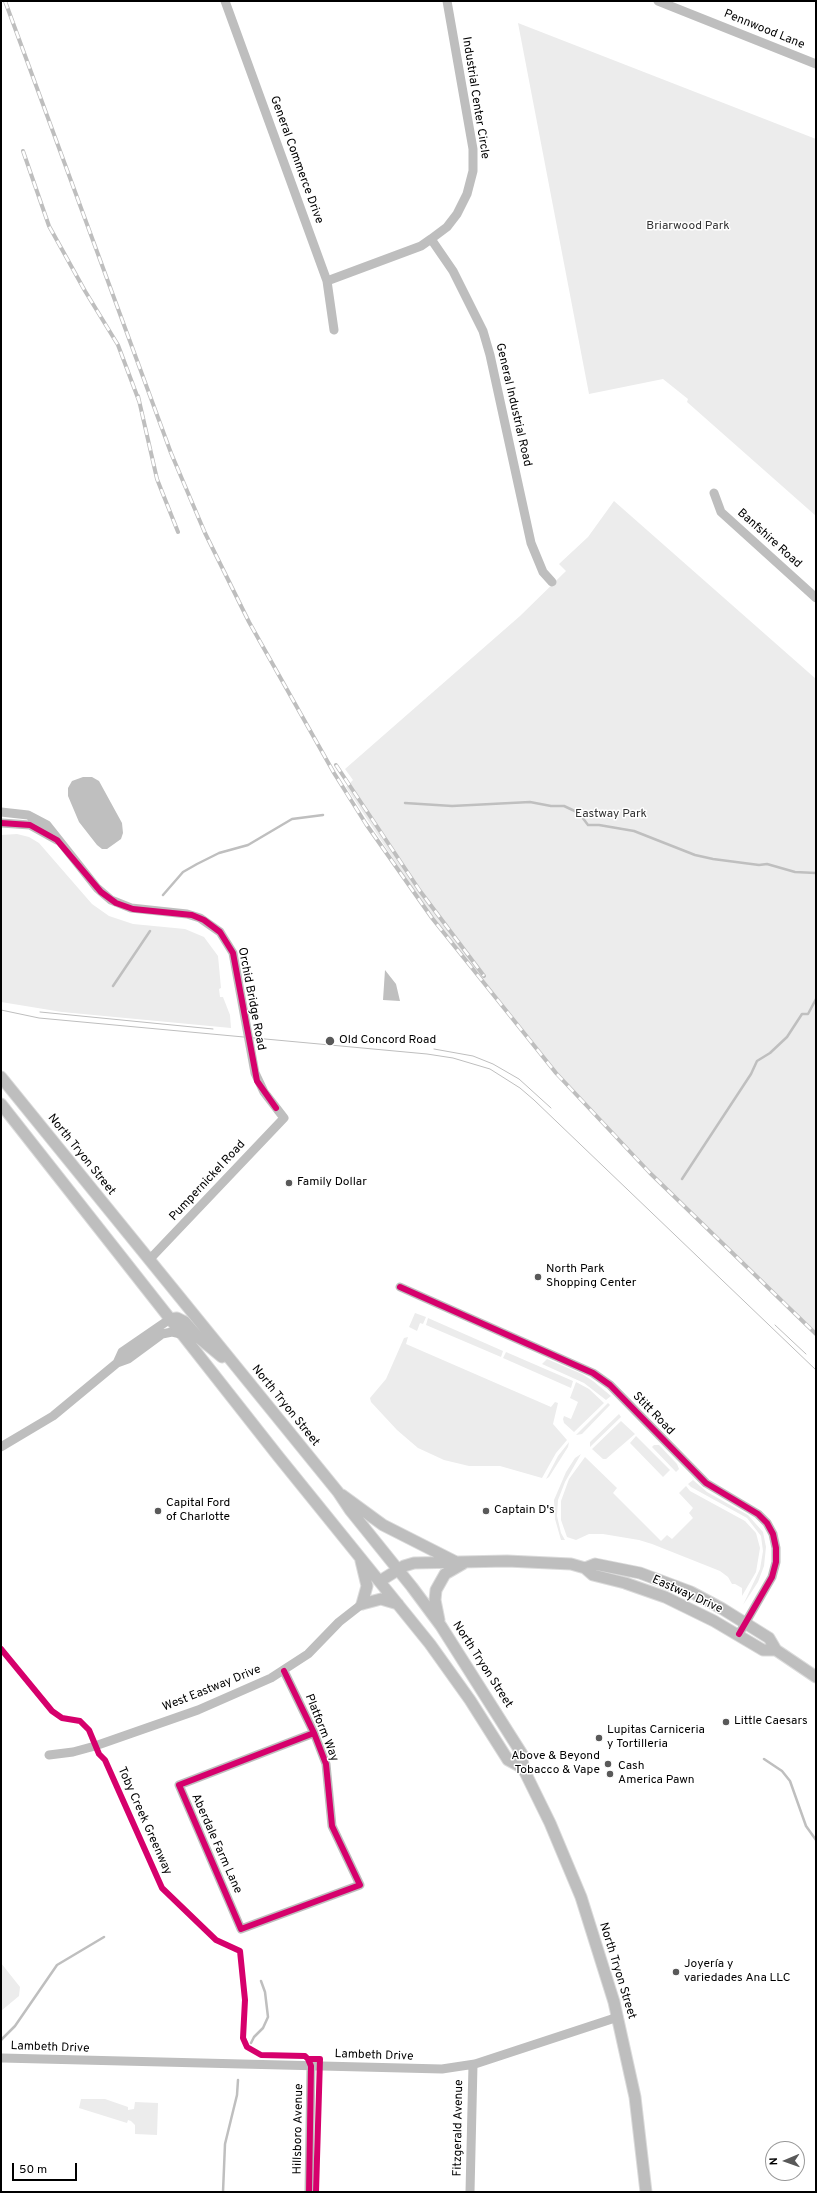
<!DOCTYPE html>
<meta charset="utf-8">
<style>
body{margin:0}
#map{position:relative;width:817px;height:2193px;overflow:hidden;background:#fff;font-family:Overpass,sans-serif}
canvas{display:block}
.frame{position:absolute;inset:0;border:2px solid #000;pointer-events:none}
.north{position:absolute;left:765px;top:2141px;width:40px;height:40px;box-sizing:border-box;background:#fff;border:1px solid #999;border-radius:50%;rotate:268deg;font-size:11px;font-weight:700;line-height:16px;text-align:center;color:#000}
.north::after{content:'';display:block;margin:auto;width:14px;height:18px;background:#595959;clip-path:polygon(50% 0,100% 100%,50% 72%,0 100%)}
.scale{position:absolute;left:12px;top:2163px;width:65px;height:18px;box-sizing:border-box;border:2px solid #000;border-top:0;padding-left:5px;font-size:12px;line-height:14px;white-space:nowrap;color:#000;-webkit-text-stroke:3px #fff;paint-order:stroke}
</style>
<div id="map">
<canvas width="817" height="2193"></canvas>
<div class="frame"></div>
<div class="north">N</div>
<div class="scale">50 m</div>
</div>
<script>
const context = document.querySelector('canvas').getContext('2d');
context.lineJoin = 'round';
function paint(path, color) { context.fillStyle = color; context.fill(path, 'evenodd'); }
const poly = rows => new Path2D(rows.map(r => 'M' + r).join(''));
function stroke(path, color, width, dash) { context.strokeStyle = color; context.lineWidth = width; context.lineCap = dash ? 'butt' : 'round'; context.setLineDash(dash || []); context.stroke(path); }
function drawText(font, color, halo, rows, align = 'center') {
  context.font = font + ' Overpass,sans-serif'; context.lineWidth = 3; context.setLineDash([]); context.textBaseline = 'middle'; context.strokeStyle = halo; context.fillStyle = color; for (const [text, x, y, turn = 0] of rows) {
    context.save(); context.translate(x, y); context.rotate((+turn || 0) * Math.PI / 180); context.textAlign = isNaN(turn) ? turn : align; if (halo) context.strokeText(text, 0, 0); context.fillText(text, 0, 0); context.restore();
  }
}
paint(poly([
 [518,23,816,139,816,516,687,402,688,399,663,379,589,394],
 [614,501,816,679,816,1334,635,1157,535,1049,486,987,419,898,346,787,353,780,345,769,520,616,566,571,559,564,588,537],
 [17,834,29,837,39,843,92,904,109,916,133,924,185,929,204,937,218,956,221,988,219,989,220,997,223,997,230,1015,231,1028,62,1012,1,1002,1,835],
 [415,1313,426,1317,423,1324,420,1323,417,1331,409,1327],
 [428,1318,503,1351,501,1357,426,1325],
 [408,1337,406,1344,551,1407,555,1402,558,1403,553,1424,567,1440,556,1453,542,1478,500,1466,469,1466,444,1460,418,1448,397,1430,371,1402,370,1398,386,1379,404,1338],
 [506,1352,573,1381,571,1388,503,1358],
 [547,1359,582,1374,593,1381,611,1396,606,1400,584,1383,542,1364],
 [576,1382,589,1389,604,1403,574,1432,564,1423,563,1419,564,1416,571,1419,578,1402,570,1398],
 [608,1403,610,1405,582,1434,576,1435],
 [619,1414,621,1417,590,1447,590,1442],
 [621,1421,635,1434,606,1459,603,1459,592,1449],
 [636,1436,670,1470,663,1477,630,1443],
 [569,1442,568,1447,549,1477,546,1479,558,1456],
 [654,1445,659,1445,677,1464,679,1469,676,1472,652,1447],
 [581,1454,565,1482,558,1500,557,1516,561,1533,565,1540,561,1540,555,1519,554,1500,566,1472,575,1458],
 [585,1457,617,1488,613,1493,661,1541,667,1535,672,1539,693,1518,689,1513,693,1508,679,1493,686,1486,690,1491,745,1521,756,1533,760,1548,756,1572,742,1596,742,1588,735,1584,732,1584,728,1577,720,1571,652,1544,639,1540,603,1534,589,1534,576,1540,567,1537,561,1520,561,1501,569,1479],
 [693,1480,707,1492,748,1515,763,1532,766,1547,764,1566,758,1582,743,1605,760,1569,763,1551,761,1536,747,1518,691,1487,688,1484],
 [1,1963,20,1987,19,1996,1,2011],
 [81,2099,105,2099,128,2107,128,2110,134,2109,135,2102,158,2103,157,2135,135,2134,135,2125,131,2121,128,2120,127,2123,79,2108]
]), '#ececec');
paint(poly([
 [83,777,92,777,99,781,122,823,123,833,121,839,107,849,102,849,97,845,79,822,68,796,68,788,72,781],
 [385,970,396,984,400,1001,383,1000]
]), '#bfbfbf');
stroke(poly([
 [405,803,452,806,530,802,551,806,564,806,579,813,588,825,599,825,634,831,695,855,713,859,759,865,767,864,795,872,816,873],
 [163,895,183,872,197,864,219,853,248,845,292,819,323,815],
 [113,986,150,931],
 [682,1179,751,1074,757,1061,770,1053,787,1037,802,1014,808,1014,816,999],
 [764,1759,782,1771,790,1781,806,1826,816,1840],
 [1,2040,15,2026,57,1965,104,1937],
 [251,2043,254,2037,263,2028,268,2017,265,1992,261,1981],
 [223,2192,225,2144,237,2095,238,2080]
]), '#bfbfbf', 2.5);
const major = poly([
 [1,1077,338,1492,350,1510,412,1587,441,1626,522,1754,523,1768,550,1823,581,1897,614,2002,635,2097,646,2192],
 [1,1104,278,1456,430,1644,470,1700,508,1760,523,1768],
 [170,1319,177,1318,185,1322,199,1338,222,1357],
 [342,1495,383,1525,454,1561],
 [361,1561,367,1586,362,1604],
 [585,1568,595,1564,640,1573,691,1592,721,1608,769,1638,776,1650,816,1677],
 [380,1581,404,1566,414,1563,507,1561,571,1564,585,1568,593,1575,625,1583,665,1597,714,1621,763,1650,776,1650],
 [362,1604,381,1599,398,1604],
 [439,1620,435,1600,436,1590,445,1574,464,1563]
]);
stroke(major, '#dbdbdb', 13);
stroke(poly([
 [225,1,327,281,334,330],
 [658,1,816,64],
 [431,239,453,271,483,331,490,355,531,543,543,572,552,582],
 [327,281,421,246,431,239,447,227,457,214,467,194,473,171,473,149,447,1],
 [714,493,721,512,816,598],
 [1,812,28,815,47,825,97,888,111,900,131,908,187,914,200,918,220,932,233,953,255,1073,264,1092,284,1118,149,1260],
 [1,823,30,825,57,840],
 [400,1287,593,1373,610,1385,706,1483,758,1514,767,1523,773,1534,776,1548,776,1562,772,1577,739,1634],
 [117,1363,128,1359,162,1334,172,1332,181,1334],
 [1,1447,53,1416,117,1363,122,1352,170,1319],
 [284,1671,314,1733,326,1764,332,1826,360,1885,241,1929,179,1785,314,1733],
 [49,1755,73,1752,95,1746,198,1710,271,1678,308,1654,339,1622,362,1604],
 [2,2058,442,2069,475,2064,618,2017],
 [309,2192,311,2066],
 [470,2192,473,2065]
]), '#bebebe', 9);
stroke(major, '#bebebe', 11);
stroke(poly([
 [1,1010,39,1018,427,1054,453,1058,490,1069,520,1088,534,1100,816,1370],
 [40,1012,213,1029],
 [434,1049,473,1056,493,1064,519,1079,551,1108],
 [775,1325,806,1354]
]), '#bebebe', 1);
const rail = poly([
 [5,1,171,453,205,533,249,622,334,773,366,824,432,918,556,1073,650,1173,816,1334],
 [23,151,49,226,85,291,118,345,139,401],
 [138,396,157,479,178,532],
 [336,765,420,891,484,976]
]);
stroke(rail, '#bebebe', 4);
stroke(rail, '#fff', 2.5, [8]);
stroke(poly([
 [1,823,30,825,57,840,101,892,116,903,133,909,192,915,204,920,220,932,233,953,257,1081,276,1108],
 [400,1287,593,1373,610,1385,706,1483,758,1514,767,1523,773,1534,776,1548,776,1562,772,1577,739,1634],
 [1,1649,52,1711,62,1718,80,1721,89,1730,99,1754,105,1760,162,1888,216,1940,240,1951,245,2000,243,2038,247,2047,261,2055,305,2056,308,2059,320,2059,316,2192],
 [284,1671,314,1733,326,1764,332,1826,360,1885,241,1929,179,1785,314,1733],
 [308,2059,311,2066,309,2192]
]), '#d6006c', 6);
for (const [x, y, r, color] of [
 [330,1041,5,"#595959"],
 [289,1183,4,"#595959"],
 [538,1277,4,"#595959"],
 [158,1511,4,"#595959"],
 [486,1511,4,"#595959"],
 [726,1722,4,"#595959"],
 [599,1738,4,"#595959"],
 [608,1764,4,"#595959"],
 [610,1774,4,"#595959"],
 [676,1972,4,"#595959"]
]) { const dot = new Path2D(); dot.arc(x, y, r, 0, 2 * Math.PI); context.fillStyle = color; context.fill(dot); stroke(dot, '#fff', 1.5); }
drawText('12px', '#000', '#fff', [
 ["Pennwood Lane",764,30,22],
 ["Industrial Center Circle",475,98,81],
 ["General Commerce Drive",296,160,70],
 ["General Industrial Road",513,405,77],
 ["Banfshire Road",769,539,42],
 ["Orchid Bridge Road",251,999,79],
 ["North Tryon Street",81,1155,51],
 ["Pumpernickel Road",208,1181,-47],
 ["North Tryon Street",285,1406,51],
 ["Stitt Road",653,1414,46],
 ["Eastway Drive",687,1595,24],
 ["North Tryon Street",482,1665,57],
 ["West Eastway Drive",212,1689,-22],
 ["Platform Way",321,1728,68],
 ["Toby Creek Greenway",144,1821,66],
 ["Aberdale Farm Lane",216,1844,66],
 ["North Tryon Street",617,1971,73],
 ["Lambeth Drive",50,2048,2],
 ["Lambeth Drive",374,2056,2],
 ["Fitzgerald Avenue",459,2128,-89],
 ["Hillsboro Avenue",299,2129,-89]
]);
drawText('12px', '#333', '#fff', [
 ["Briarwood Park",688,227],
 ["Eastway Park",611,815]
]);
drawText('12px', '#000', '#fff', [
 ["Old Concord Road",339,1041],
 ["Family Dollar",297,1183],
 ["North Park",546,1270],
 ["Shopping Center",546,1284],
 ["Capital Ford",166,1504],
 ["of Charlotte",166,1518],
 ["Captain D's",494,1511],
 ["Little Caesars",734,1722],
 ["Lupitas Carniceria",607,1731],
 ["y Tortilleria",607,1745],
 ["Above & Beyond",600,1757,"right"],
 ["Tobacco & Vape",600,1771,"right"],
 ["Cash",618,1767],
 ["America Pawn",618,1781],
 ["Joyería y",684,1965],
 ["variedades Ana LLC",684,1979]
], 'left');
</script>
